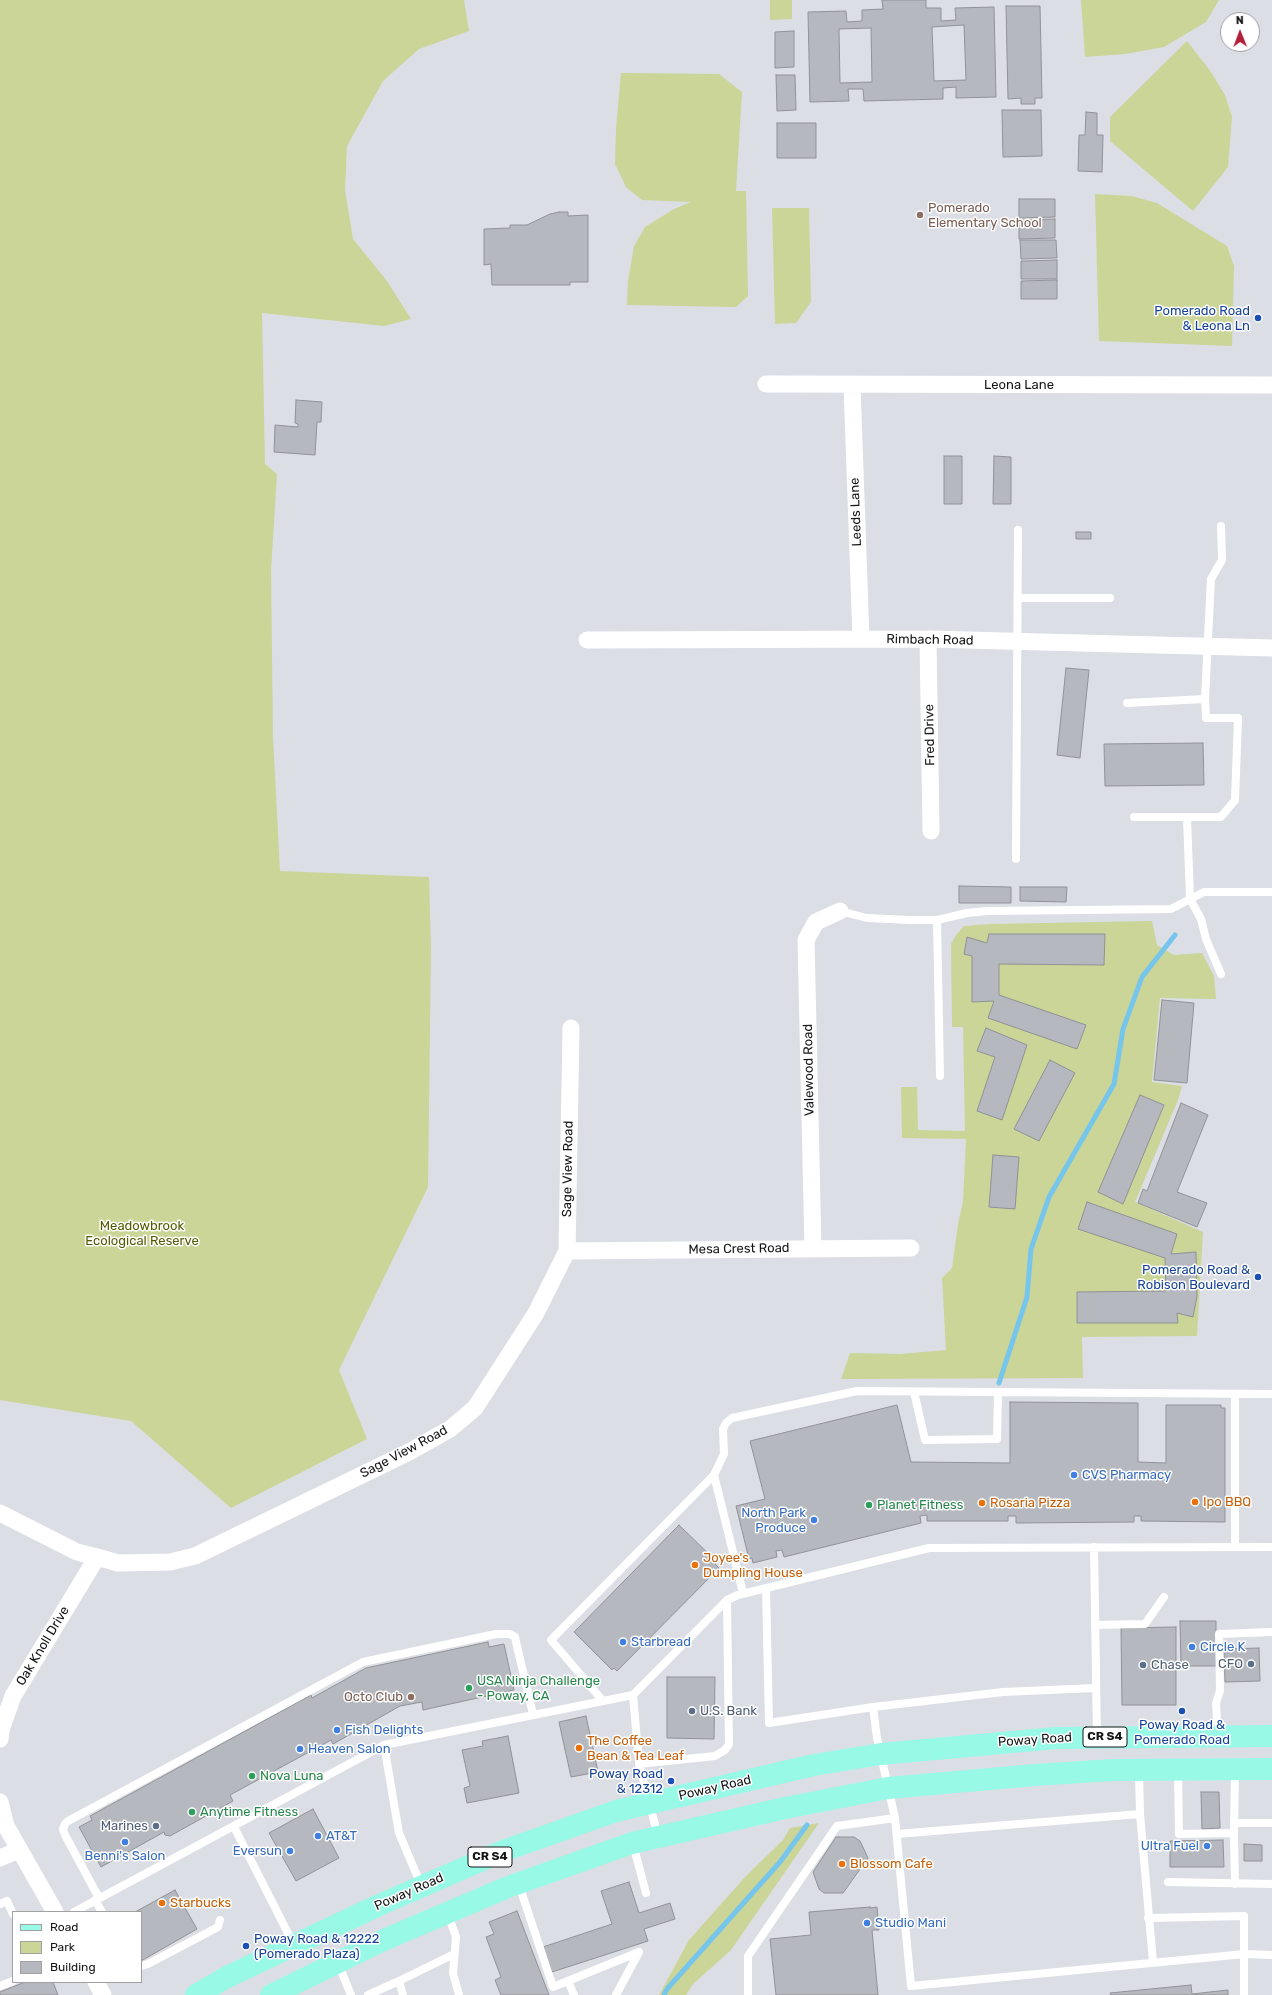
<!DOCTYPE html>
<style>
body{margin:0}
#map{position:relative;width:1272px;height:1995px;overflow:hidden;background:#dcdee5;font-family:Rubik,sans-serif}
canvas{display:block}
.legend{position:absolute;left:12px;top:1911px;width:130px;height:72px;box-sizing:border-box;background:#fff;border:1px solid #a1a1a2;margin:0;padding:5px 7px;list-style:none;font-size:12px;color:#141517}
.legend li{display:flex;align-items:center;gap:8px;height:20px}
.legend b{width:20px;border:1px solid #a1a1a2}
.north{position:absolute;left:1220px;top:12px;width:40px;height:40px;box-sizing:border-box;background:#fff;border:1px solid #a1a1a2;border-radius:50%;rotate:359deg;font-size:11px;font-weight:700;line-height:16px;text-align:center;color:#141517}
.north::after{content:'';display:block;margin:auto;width:14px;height:18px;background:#b21f3a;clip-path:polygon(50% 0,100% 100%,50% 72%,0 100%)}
</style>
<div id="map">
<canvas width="1272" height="1995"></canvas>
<ul class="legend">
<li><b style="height:5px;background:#98f9e7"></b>Road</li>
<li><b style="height:11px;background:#cad597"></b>Park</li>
<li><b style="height:11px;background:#b5b8be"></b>Building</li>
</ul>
<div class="north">N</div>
</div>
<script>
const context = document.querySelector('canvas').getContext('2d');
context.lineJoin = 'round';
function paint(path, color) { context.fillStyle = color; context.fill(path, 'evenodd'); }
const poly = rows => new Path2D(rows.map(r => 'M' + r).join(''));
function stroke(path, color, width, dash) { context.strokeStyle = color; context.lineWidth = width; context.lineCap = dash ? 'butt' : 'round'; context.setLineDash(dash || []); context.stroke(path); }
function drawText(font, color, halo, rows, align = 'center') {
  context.font = font + ' Rubik,sans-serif'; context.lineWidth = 3; context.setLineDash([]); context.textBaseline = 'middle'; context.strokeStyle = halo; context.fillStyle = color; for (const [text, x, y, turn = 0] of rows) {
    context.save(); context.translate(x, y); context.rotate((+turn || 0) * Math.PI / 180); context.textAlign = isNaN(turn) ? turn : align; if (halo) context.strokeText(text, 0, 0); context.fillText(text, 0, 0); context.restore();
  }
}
paint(poly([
 [0,0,464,0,469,31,419,49,383,81,347,146,345,190,353,239,387,281,411,319,384,326,262,313,265,464,277,474,271,571,273,736,280,871,429,877,431,948,428,1187,339,1370,367,1439,231,1508,131,1421,0,1400],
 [770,0,792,0,792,19,770,20],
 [1081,0,1219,0,1206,22,1164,47,1125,54,1085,57],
 [1187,41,1211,72,1225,95,1232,117,1228,167,1193,211,1110,141,1110,117],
 [621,73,719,74,742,92,736,191,746,191,748,296,736,307,627,305,628,281,634,246,645,227,674,209,691,202,642,200,626,187,615,164,616,129],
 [1095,194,1132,196,1157,203,1227,246,1234,266,1232,346,1099,341],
 [772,208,809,208,811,302,796,323,775,324],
 [1152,921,1157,945,1174,955,1202,953,1214,976,1216,999,1160,998,1152,1082,1182,1086,1178,1100,1135,1202,1203,1232,1197,1336,1082,1337,1083,1378,841,1379,850,1353,900,1354,946,1350,942,1278,952,1268,958,1224,963,1202,966,1139,902,1138,901,1087,917,1087,918,1130,965,1131,963,1027,952,1027,951,944,956,935,964,926,990,924],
 [819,1823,731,1950,693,1984,686,1995,659,1995,689,1940,746,1876,783,1840,790,1828]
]), '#cad597');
stroke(poly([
 [999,1383,1027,1297,1031,1249,1049,1197,1114,1084,1123,1029,1142,977,1175,935],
 [664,1995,667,1989,780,1862,807,1825]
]), '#75c5ec', 5);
const building = poly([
 [882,0,926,0,926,8,941,8,941,21,956,20,955,8,994,7,996,97,956,98,956,87,943,88,943,99,864,101,863,89,848,89,849,101,810,102,808,12,846,11,847,22,862,21,862,10,883,9,882,0],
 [964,25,966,80,934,81,932,27,964,25],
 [871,28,872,82,840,83,839,29,871,28],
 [1006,6,1040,6,1042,98,1035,98,1035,104,1021,104,1021,98,1008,99,1006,6],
 [794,31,794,67,775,68,775,32,794,31],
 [776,75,795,75,796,110,777,111,776,75],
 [1002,110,1041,110,1042,156,1003,157,1002,110],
 [1086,112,1097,113,1097,135,1103,135,1102,172,1078,171,1079,135,1085,135,1086,112],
 [777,123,816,123,816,158,777,158,777,123],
 [1019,199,1055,199,1055,217,1019,218,1019,199],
 [559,212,568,212,568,216,588,215,588,282,570,282,570,285,492,285,491,264,484,265,484,229,510,228,510,225,527,225,550,214,559,212],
 [1055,219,1055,238,1019,239,1019,220,1055,219],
 [1020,240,1056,240,1057,258,1021,259,1020,240],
 [1057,260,1057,279,1021,279,1021,261,1057,260],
 [1057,280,1057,299,1021,299,1021,281,1057,280],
 [296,400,322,402,321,422,317,422,315,455,274,452,275,425,298,427,298,424,295,423,296,400],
 [944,456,962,456,962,504,944,504,944,456],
 [994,456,1011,457,1011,504,993,504,994,456],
 [1076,532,1091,532,1091,539,1076,539,1076,532],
 [1066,668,1089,670,1080,758,1057,755,1066,668],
 [1203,743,1204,785,1105,786,1104,744,1203,743],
 [959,886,1011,887,1011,903,959,903,959,886],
 [1020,887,1067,887,1066,902,1020,901,1020,887],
 [989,934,1105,934,1104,965,999,964,999,995,1086,1025,1077,1049,988,1018,994,1001,972,1002,972,956,964,954,967,937,987,943,989,934],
 [1162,1000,1194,1003,1187,1083,1154,1080,1162,1000],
 [986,1028,1027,1045,1002,1120,977,1111,995,1057,977,1051,986,1028],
 [1050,1060,1075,1073,1039,1141,1014,1129,1050,1060],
 [1140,1095,1164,1105,1123,1204,1098,1192,1140,1095],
 [1181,1103,1208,1115,1177,1192,1207,1203,1197,1227,1138,1203,1143,1189,1147,1191,1181,1103],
 [993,1155,1019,1157,1015,1209,989,1207,993,1155],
 [1087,1202,1177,1234,1171,1254,1196,1252,1197,1296,1193,1317,1177,1313,1178,1323,1077,1323,1077,1292,1166,1291,1165,1258,1078,1229,1087,1202],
 [1010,1402,1138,1403,1138,1462,1166,1463,1166,1405,1221,1405,1221,1408,1225,1408,1225,1522,1141,1521,1141,1516,1134,1516,1134,1522,1016,1523,1016,1516,1008,1516,1008,1521,927,1521,927,1515,920,1516,921,1523,784,1557,782,1550,776,1551,777,1557,753,1563,752,1558,749,1559,736,1506,765,1499,750,1441,897,1405,911,1462,1010,1463,1010,1402],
 [679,1525,717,1562,715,1564,719,1568,617,1671,614,1668,612,1670,574,1632,679,1525],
 [1180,1621,1216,1621,1216,1666,1181,1666,1180,1621],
 [1176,1627,1176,1705,1122,1705,1121,1628,1176,1627],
 [488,1642,489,1647,504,1644,514,1690,423,1710,422,1702,400,1706,333,1744,331,1740,230,1795,233,1801,170,1836,165,1835,164,1832,101,1867,79,1827,92,1820,90,1816,311,1695,312,1698,366,1668,488,1642],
 [1259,1648,1260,1681,1225,1682,1224,1649,1259,1648],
 [667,1677,715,1677,714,1739,667,1738,667,1677],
 [586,1716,598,1772,571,1777,559,1722,586,1716],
 [508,1736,519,1793,467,1803,464,1788,470,1786,462,1750,483,1746,482,1741,508,1736],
 [1201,1792,1219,1792,1220,1828,1202,1829,1201,1792],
 [313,1809,339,1858,296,1881,269,1833,313,1809],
 [836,1837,854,1837,860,1841,868,1858,843,1893,824,1893,819,1889,813,1872,836,1837],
 [1223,1840,1224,1867,1170,1867,1170,1841,1223,1840],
 [1244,1844,1262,1845,1262,1861,1244,1861,1244,1844],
 [629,1882,639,1913,670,1903,675,1919,644,1929,648,1941,552,1972,543,1947,612,1924,601,1891,629,1882],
 [175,1890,197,1929,141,1961,141,1912,135,1912,175,1890],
 [870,1907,870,1908,877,1907,879,1930,872,1930,878,1995,776,1995,770,1939,811,1935,809,1912,870,1907],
 [517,1911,549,1995,501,1995,495,1980,501,1977,486,1937,494,1934,489,1922,517,1911],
 [25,1982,53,1982,58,1995,0,1995,0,1992,25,1982],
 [1191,1985,1192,1994,1228,1990,1228,1995,1111,1995,1110,1993,1191,1985]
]);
paint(building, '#b5b8be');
stroke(building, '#909297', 1);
stroke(poly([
 [1018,598,1110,598],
 [1127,703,1205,699,1211,579,1222,560,1221,526],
 [1134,817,1221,817,1235,800,1238,718,1206,718,1205,699],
 [1016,859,1018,530],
 [840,911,867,918,910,920,937,920,967,913,987,911,1171,909,1190,899,1187,817],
 [937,920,940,1076],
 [1221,974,1206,939,1201,919,1190,899,1204,892,1272,892],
 [914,1392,925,1440,997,1439,998,1393],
 [714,1475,743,1593],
 [1094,1547,1097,1737],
 [1235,1547,1235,1394],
 [766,1588,769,1723,873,1707,1003,1692,1095,1688],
 [1095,1625,1145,1624,1164,1597],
 [633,1695,639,1764,658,1836],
 [603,1701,551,1640,714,1475,724,1454,723,1429,726,1423,732,1418,857,1391,1272,1394],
 [873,1707,877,1738,895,1818,911,1986,1245,1954,1272,1955],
 [1218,1736,1216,1703,1220,1691,1219,1634,1272,1632],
 [384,1745,399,1833,421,1885],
 [639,1764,715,1756,725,1750,729,1744,727,1600],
 [1139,1770,1140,1814,1153,1962],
 [1178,1771,1179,1834,1234,1833,1235,1884],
 [1235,1823,1272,1823],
 [234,1827,294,1945],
 [1234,1833,1235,1770],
 [897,1834,1140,1814],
 [633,1844,646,1893],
 [1168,1882,1272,1884],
 [519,1885,553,1987,639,1952,616,1995],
 [99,1898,65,1835,63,1829,65,1824,68,1821,363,1662,496,1634,510,1634,515,1637,516,1642,533,1714],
 [95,1900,102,1912],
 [0,1904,7,1901,13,1914],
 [74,1912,384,1745,633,1695,727,1600,738,1595,929,1548,1272,1547],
 [448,1914,456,1937,453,1973,459,1995],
 [1148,1918,1244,1916,1244,1995],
 [338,1963,351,1995],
 [141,1966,148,1964,218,1927,220,1920],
 [568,1981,574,1995],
 [0,1986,13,1981],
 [368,1995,399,1981],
 [403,1995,399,1981,454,1954],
 [748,1995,748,1956,837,1826,895,1818]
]), '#fff', 8);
stroke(poly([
 [766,384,1272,385],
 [852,385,861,639],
 [928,639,931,831],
 [587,640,928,639,1272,648],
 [813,1248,806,940,816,922,840,911],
 [567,1251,911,1248],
 [0,1513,77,1552,97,1557,118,1563,170,1562,195,1556,409,1452,450,1429,475,1408,536,1313,567,1251,571,1028],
 [0,1739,1,1730,13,1696,97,1557],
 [0,1802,6,1826,55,1912],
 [0,1858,19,1850],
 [96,1982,103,1995]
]), '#fff', 17);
stroke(poly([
 [196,1995,227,1977,377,1906,503,1851,616,1811,814,1765,881,1754,1056,1738,1272,1736],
 [271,1995,379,1942,508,1887,632,1843,785,1808,888,1788,1035,1775,1113,1770,1272,1769]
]), '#98f9e7', 22);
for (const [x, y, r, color] of [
 [920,215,4,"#8d6e63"],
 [1258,318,4,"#1a4fb4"],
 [1258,1277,4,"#1a4fb4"],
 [1074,1475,4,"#3f7fe0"],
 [1195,1502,4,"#e8710a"],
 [982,1503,4,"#e8710a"],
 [869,1505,4,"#2e9e5b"],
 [814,1520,4,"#3f7fe0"],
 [695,1565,4,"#e8710a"],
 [623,1642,4,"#3f7fe0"],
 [1192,1647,4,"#3f7fe0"],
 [1251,1664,4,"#5c6f8a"],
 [1143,1665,4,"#5c6f8a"],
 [469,1688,4,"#2e9e5b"],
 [411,1697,4,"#8d6e63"],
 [692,1711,4,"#5c6f8a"],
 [1182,1711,4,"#1a4fb4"],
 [337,1730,4,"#3f7fe0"],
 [579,1748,4,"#e8710a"],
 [300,1749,4,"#3f7fe0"],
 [252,1776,4,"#2e9e5b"],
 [671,1781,4,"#1a4fb4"],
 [192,1812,4,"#2e9e5b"],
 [156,1826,4,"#5c6f8a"],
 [318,1836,4,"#3f7fe0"],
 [125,1842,4,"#3f7fe0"],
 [1207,1846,4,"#3f7fe0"],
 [290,1851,4,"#3f7fe0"],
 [842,1864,4,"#e8710a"],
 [162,1903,4,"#e8710a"],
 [867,1923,4,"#3f7fe0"],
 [246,1946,4,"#1a4fb4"]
]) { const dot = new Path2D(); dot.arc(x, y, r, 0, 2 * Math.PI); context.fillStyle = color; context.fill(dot); stroke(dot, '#fff', 1.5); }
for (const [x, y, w] of [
 [1105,1737,44],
 [490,1857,44]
]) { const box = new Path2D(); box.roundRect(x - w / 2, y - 10, w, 20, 3); context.fillStyle = '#fff'; context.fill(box); stroke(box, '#141517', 1); }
drawText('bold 12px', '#141517', null, [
 ["CR S4",1105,1737],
 ["CR S4",490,1857]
]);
drawText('13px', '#785e54', '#fff', [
 ["Pomerado",928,208],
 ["Elementary School",928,223],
 ["Octo Club",403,1697,"right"]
], 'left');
drawText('13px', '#164399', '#fff', [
 ["Pomerado Road",1250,311],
 ["& Leona Ln",1250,326],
 ["Pomerado Road &",1250,1270],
 ["Robison Boulevard",1250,1285],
 ["Poway Road &",1182,1725,"center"],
 ["Pomerado Road",1182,1740,"center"],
 ["Poway Road",663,1774],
 ["& 12312",663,1789],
 ["Poway Road & 12222",254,1939,"left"],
 ["(Pomerado Plaza)",254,1954,"left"]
], 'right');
drawText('13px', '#141517', '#fff', [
 ["Leona Lane",1019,385],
 ["Leeds Lane",856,512,-92],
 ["Rimbach Road",930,640,1],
 ["Fred Drive",930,735,-91],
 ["Valewood Road",809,1070,-91],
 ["Sage View Road",568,1169,-89],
 ["Mesa Crest Road",739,1249,-1],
 ["Sage View Road",404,1452,-28],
 ["Oak Knoll Drive",43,1646,-59],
 ["Poway Road",1035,1740,-4],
 ["Poway Road",715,1788,-13],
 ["Poway Road",409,1892,-24]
]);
drawText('13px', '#535b03', '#fff', [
 ["Meadowbrook",142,1226],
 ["Ecological Reserve",142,1241]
]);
drawText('13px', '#366cbe', '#fff', [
 ["CVS Pharmacy",1082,1475],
 ["North Park",806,1513,"right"],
 ["Produce",806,1528,"right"],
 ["Starbread",631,1642],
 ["Circle K",1200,1647],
 ["Fish Delights",345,1730],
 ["Heaven Salon",308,1749],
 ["AT&T",326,1836],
 ["Ultra Fuel",1199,1846,"right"],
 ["Eversun",282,1851,"right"],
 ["Benni's Salon",125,1856,"center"],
 ["Studio Mani",875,1923]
], 'left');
drawText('13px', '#c56008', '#fff', [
 ["Ipo BBQ",1203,1502],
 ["Rosaria Pizza",990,1503],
 ["Joyee's",703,1558],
 ["Dumpling House",703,1573],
 ["The Coffee",587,1741],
 ["Bean & Tea Leaf",587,1756],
 ["Blossom Cafe",850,1864],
 ["Starbucks",170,1903]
], 'left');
drawText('13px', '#27864d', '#fff', [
 ["Planet Fitness",877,1505],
 ["USA Ninja Challenge",477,1681],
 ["- Poway, CA",477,1696],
 ["Nova Luna",260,1776],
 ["Anytime Fitness",200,1812]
], 'left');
drawText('13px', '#4e5e75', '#fff', [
 ["CFO",1243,1664],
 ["Chase",1151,1665,"left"],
 ["U.S. Bank",700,1711,"left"],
 ["Marines",148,1826]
], 'right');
</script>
